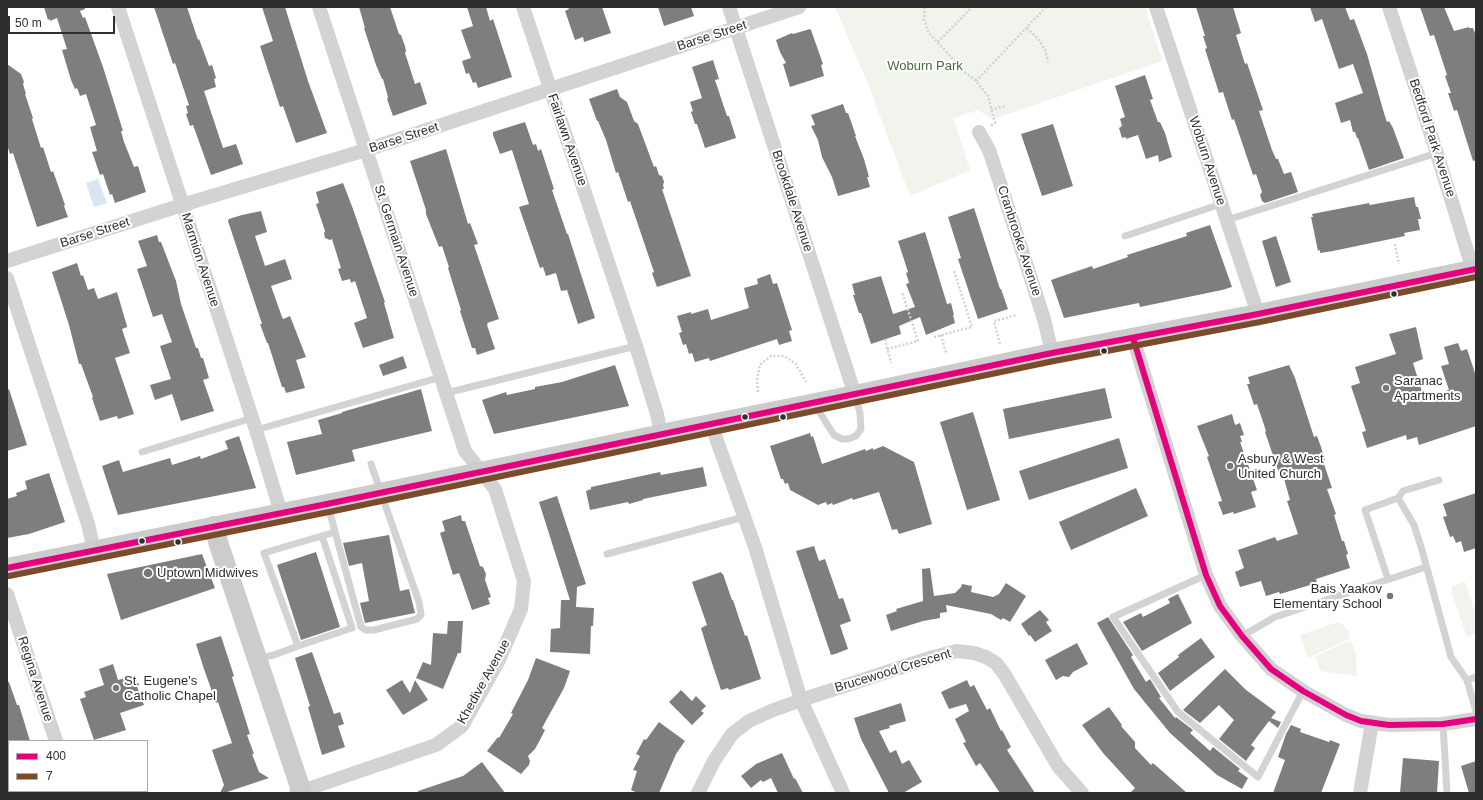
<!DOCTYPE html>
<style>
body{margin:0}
#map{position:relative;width:1483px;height:800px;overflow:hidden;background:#fff;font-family:Helvetica,sans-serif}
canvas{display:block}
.frame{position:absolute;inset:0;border:8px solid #2e2e2e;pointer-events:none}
.legend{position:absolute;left:8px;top:740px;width:140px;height:52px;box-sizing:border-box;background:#fff;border:1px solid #ababab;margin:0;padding:5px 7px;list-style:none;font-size:12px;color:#2e2e2e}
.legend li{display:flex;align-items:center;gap:8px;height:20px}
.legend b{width:20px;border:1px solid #ababab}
.scale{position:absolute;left:8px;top:16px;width:107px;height:18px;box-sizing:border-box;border:2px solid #2e2e2e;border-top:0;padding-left:5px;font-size:12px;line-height:14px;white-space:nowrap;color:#2e2e2e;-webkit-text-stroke:3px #fff;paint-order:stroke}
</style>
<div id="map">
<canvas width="1483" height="800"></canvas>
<div class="frame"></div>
<ul class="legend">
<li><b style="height:5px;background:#e5007d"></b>400</li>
<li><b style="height:5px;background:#7a4b2a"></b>7</li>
</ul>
<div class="scale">50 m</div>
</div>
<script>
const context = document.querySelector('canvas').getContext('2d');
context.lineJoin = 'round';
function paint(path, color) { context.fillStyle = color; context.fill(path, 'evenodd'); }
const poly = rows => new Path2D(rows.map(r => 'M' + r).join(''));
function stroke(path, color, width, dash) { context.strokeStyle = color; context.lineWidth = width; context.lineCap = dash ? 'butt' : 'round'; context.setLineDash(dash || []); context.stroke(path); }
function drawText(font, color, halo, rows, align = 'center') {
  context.font = font + ' Helvetica,sans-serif'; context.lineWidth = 4; context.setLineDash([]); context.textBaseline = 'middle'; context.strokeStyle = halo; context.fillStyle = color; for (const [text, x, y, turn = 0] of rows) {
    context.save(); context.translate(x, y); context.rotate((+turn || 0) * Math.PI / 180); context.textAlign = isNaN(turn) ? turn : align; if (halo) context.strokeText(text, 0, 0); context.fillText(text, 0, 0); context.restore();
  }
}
paint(poly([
 [835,7,1145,7,1162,61,993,119,978,110,953,118,970,170,910,196,868,84],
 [1465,582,1476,616,1476,632,1467,637,1451,590,1452,586],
 [1338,622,1343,624,1349,631,1349,639,1308,658,1300,635],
 [1351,640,1356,655,1357,676,1320,671,1316,656]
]), '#f0f4ec');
paint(poly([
 [98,179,107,203,94,207,86,183]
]), '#d9e6f1');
paint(poly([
 [44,7,85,7,85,9,80,11,83,18,85,17,103,67,123,131,121,131,124,142,134,167,138,166,146,192,115,203,112,194,110,195,103,174,100,175,92,152,97,151,90,127,96,125,86,94,80,96,77,88,75,89,71,80,62,50,67,49,57,18,50,21,50,19,48,20],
 [154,7,187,7,198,40,199,39,209,66,212,65,216,78,214,79,216,87,204,91,223,148,236,144,243,164,211,175,193,125,190,126,186,114,188,113,186,106,189,105,175,63,173,64],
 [262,7,285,7,308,81,327,133,296,143,283,106,280,107,260,46,273,41],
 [359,7,390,7,399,34,401,35,405,46,406,51,405,53,415,84,420,82,427,104,393,116,387,99,388,97,383,79,382,79,376,65,364,28,365,28],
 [467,7,486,7,490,21,493,19,512,77,478,88,476,82,473,83,469,73,466,74,462,61,471,58,461,30,473,26],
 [568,7,602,7,611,33,584,42,583,37,575,40,565,11,569,9],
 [658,7,691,7,694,16,664,26],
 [1196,7,1233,7,1241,33,1236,35,1245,64,1247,63,1263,110,1259,111,1272,150,1276,159,1278,159,1284,174,1291,172,1298,192,1265,203,1262,201,1260,195,1262,192,1256,174,1253,175,1234,119,1232,120,1223,92,1219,93,1205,49,1207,48,1203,36,1205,36],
 [1310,7,1345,7,1350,20,1354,19,1367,54,1384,113,1387,122,1389,121,1393,128,1404,158,1369,170,1358,138,1357,138,1355,132,1353,132,1350,120,1341,123,1335,103,1363,93,1353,64,1339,69,1322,19,1315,22],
 [1420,7,1444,7,1454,31,1469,27,1469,28,1473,28,1476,36,1476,160,1473,161,1457,110,1454,111,1448,93,1451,93,1445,76,1447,75,1434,35,1430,36],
 [810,29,811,30,823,64,821,65,824,76,790,87,783,64,786,63,780,52,776,40,792,33,793,34],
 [713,60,719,79,715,80,727,116,729,116,736,138,705,148,697,124,695,124,691,112,693,111,690,102,702,98,692,67],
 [7,64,21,74,24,82,23,84,26,94,25,94,33,118,32,119,41,148,43,147,51,172,53,171,65,205,64,206,68,217,37,227,13,153,10,154,7,145],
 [1145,75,1153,99,1150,100,1158,122,1160,122,1165,133,1172,157,1159,162,1158,155,1146,159,1138,135,1126,139,1126,137,1122,138,1119,128,1122,126,1120,119,1125,117,1115,86],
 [617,89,620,97,627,102,634,121,638,124,654,167,656,166,659,175,662,176,664,182,663,185,664,189,662,189,691,276,657,287,652,273,654,272,630,201,628,202,618,172,616,173,606,140,598,121,597,121,589,99],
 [843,104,846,113,848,113,856,136,855,136,864,159,869,177,867,177,870,187,838,196,832,177,822,157,818,140,811,126,815,125,811,115],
 [525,122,533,145,536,144,538,151,541,149,554,189,552,190,567,234,568,234,595,318,578,324,567,290,561,291,556,273,546,276,543,267,540,268,519,207,529,204,512,150,500,154,493,135,493,132],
 [1053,124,1073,186,1042,196,1021,134],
 [446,149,468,224,470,223,478,244,474,245,499,319,487,323,488,324,487,325,495,349,477,355,475,348,472,348,460,311,461,310,448,268,449,267,442,246,439,247,426,214,426,210,410,161],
 [343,183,353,209,385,302,384,303,394,338,363,348,354,323,367,318,356,284,355,281,351,283,350,279,342,281,338,269,341,268,332,239,330,240,325,238,324,233,325,231,316,204,319,203,316,192],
 [1414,197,1416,207,1418,207,1421,219,1418,219,1420,230,1404,233,1405,236,1333,251,1320,253,1320,250,1318,251,1311,217,1313,217,1312,214,1369,203,1370,205],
 [974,208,1000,289,1001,289,1008,309,978,319,958,259,961,258,948,217],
 [261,211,267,232,255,236,265,266,285,259,292,279,271,286,282,317,283,319,290,316,306,357,296,360,305,388,286,393,284,387,282,387,268,343,267,343,260,324,262,324,228,221,229,219,242,215],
 [1210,225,1232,287,1222,290,1140,307,1139,303,1064,318,1051,280,1092,266,1093,269,1128,257,1127,255,1187,236,1186,233],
 [925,232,947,304,951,303,954,315,953,315,955,323,926,335,920,317,899,326,901,334,871,344,861,313,859,313,853,295,855,295,852,284,881,276,893,314,915,307,906,284,909,283,906,273,908,272,898,241],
 [157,235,159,242,161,242,176,281,181,304,196,348,198,348,201,358,203,358,209,378,203,380,214,411,181,421,172,394,155,400,150,385,171,379,160,346,172,342,162,314,153,317,137,269,147,266,138,241],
 [1276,236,1291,282,1276,287,1262,241],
 [77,263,81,276,83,275,88,290,94,288,98,299,117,292,127,326,127,327,122,329,130,353,115,358,134,414,118,419,117,416,100,421,92,398,93,397,81,364,79,364,69,325,52,272],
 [770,274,773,284,777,283,792,330,789,331,792,341,779,345,777,339,710,361,709,358,695,362,692,353,689,354,686,344,683,345,679,333,682,332,677,316,691,312,691,314,708,309,711,320,749,308,744,288,758,284,757,279],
 [1416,327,1423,359,1413,363,1424,398,1449,390,1441,366,1449,364,1444,347,1458,343,1461,351,1467,349,1476,376,1476,426,1419,445,1417,437,1407,440,1406,435,1367,448,1362,432,1366,431,1351,386,1360,383,1355,367,1396,354,1389,334],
 [403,356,407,368,383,376,379,365],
 [615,365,629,406,494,434,482,400,506,392,507,395,535,389,535,387,562,382],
 [1289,365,1295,378,1314,437,1317,436,1321,447,1325,460,1323,461,1332,488,1327,489,1336,514,1334,515,1342,541,1344,541,1348,554,1346,555,1350,568,1316,579,1317,583,1280,594,1279,592,1266,596,1261,581,1240,587,1235,572,1244,568,1238,550,1275,537,1277,541,1298,534,1287,501,1290,500,1283,475,1280,476,1265,432,1266,431,1257,404,1254,405,1247,384,1250,384,1248,377],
 [1105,388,1112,418,1009,439,1003,409],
 [9,389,27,445,7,451,7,390],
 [421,389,432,431,352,450,355,461,296,475,287,442,322,434,318,420,342,413,342,412],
 [973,412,1000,500,967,510,940,422],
 [1232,414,1235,425,1240,423,1244,435,1240,436,1242,442,1240,442,1257,490,1251,492,1256,507,1234,514,1233,512,1223,515,1218,502,1222,501,1207,457,1209,456,1197,426],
 [810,433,811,437,813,436,822,464,865,449,866,451,873,448,873,450,883,446,914,462,932,524,899,534,897,529,892,530,879,492,853,500,852,498,833,505,832,503,827,505,826,502,818,505,790,490,788,483,785,484,783,479,781,479,770,446],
 [239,436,256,488,118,515,102,466,119,460,123,472,170,458,172,465,200,456,201,459,228,449,225,441],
 [1119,438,1128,468,1029,500,1019,471],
 [703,467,707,486,643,499,643,500,629,504,628,502,590,510,586,491,591,489,591,487,660,472,661,475],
 [49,473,65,522,29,534,7,538,7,499,17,496,16,493,27,489,25,481],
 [1136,488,1148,516,1071,550,1059,522],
 [1476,493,1476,548,1464,552,1461,541,1456,543,1453,536,1450,537,1443,517,1447,516,1443,504],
 [557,496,586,584,577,587,576,607,594,608,593,626,591,626,590,654,550,652,551,629,560,628,561,600,570,600,539,502],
 [461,515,462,521,465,521,480,566,483,567,486,574,485,580,491,597,488,598,490,604,472,610,459,573,453,575,440,533,445,531,442,521],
 [389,535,400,591,409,589,415,613,365,623,360,603,369,601,362,563,349,566,343,543],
 [814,546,819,561,825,559,839,599,843,598,851,621,840,625,848,649,835,654,831,655,796,551],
 [316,552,340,627,301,640,277,565],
 [202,554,215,588,121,620,107,574],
 [930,568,934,596,955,593,961,587,962,584,972,586,971,592,993,597,999,594,1006,583,1026,596,1010,622,1003,618,1001,620,991,614,946,605,947,612,940,613,940,618,923,621,891,631,886,615,897,611,896,609,923,601,922,569],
 [721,572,722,574,723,574,732,600,733,600,745,636,747,635,761,679,729,690,728,688,721,690,709,654,701,628,707,625,692,582],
 [1178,594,1192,623,1142,651,1123,622,1141,613,1143,617,1170,603,1168,599],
 [1040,610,1049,620,1046,622,1052,631,1035,642,1030,635,1029,636,1021,624],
 [1108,617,1133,655,1131,657,1146,682,1150,679,1161,697,1159,698,1175,718,1176,717,1193,730,1190,733,1210,751,1213,747,1240,769,1238,771,1248,778,1242,789,1217,775,1170,733,1134,689,1097,623],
 [448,621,463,621,461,653,458,653,443,689,416,678,423,662,431,665,433,633,447,634],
 [221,636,234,676,232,677,250,734,247,735,254,754,252,754,259,772,269,778,224,793,220,793,224,785,212,750,232,743,218,702,216,703,204,669,196,644],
 [1201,638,1215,657,1170,691,1158,673,1179,657,1178,655],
 [1077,643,1088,664,1073,672,1069,677,1063,676,1056,680,1045,660],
 [312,652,334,714,340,712,344,724,338,726,345,747,322,755,308,707,310,706,295,658],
 [536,658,570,671,564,688,542,728,545,730,541,738,535,749,528,756,530,761,529,765,521,774,487,751,498,737,499,738,513,714,511,713,528,680],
 [113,664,118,680,133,676,144,705,120,713,126,730,94,740,80,699,86,697,84,692,104,685,99,669],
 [1225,669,1246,690,1276,712,1271,718,1281,722,1278,728,1269,721,1251,745,1255,748,1246,761,1219,739,1234,720,1219,705,1200,723,1183,710],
 [402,680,410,693,415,680,428,700,403,715,386,690],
 [967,680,970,687,974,685,987,710,990,708,1001,731,1002,730,1011,747,1007,750,1035,793,1000,793,980,763,976,766,963,743,966,742,955,719,969,711,966,704,949,709,941,692],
 [7,682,9,682,17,705,19,705,30,741,7,741],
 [681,690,692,701,696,696,706,706,701,711,704,713,692,725,669,702],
 [901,703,906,721,889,726,890,728,879,731,890,753,896,750,902,764,909,760,922,782,903,793,889,793,861,739,854,718],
 [1109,707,1122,725,1121,726,1135,742,1135,748,1151,765,1153,763,1187,793,1130,793,1135,788,1103,753,1082,725],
 [659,722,685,741,676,754,659,793,637,793,631,790,637,771,633,770,640,756,636,754,644,739,646,740],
 [1291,725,1301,729,1300,732,1329,742,1330,740,1340,744,1321,793,1273,793,1285,760,1278,757,1286,734],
 [782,753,794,779,795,778,803,793,778,793,771,778,763,782,761,780,751,788,741,776,756,764],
 [1403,758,1439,761,1437,793,1400,793],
 [1476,761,1476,793,1469,793,1461,766],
 [482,762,505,793,418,793,418,791,463,776]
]), '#7e7e7e');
stroke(poly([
 [925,7,924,19,928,32,966,73,976,81,988,96,995,123,990,126],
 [1027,28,1039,40,1045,50,1048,62],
 [938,42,972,7],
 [976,81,1046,7],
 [991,110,1005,106],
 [1395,244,1399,264],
 [941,335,946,353],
 [934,337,972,327,954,271],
 [885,339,891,363],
 [1000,344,994,321,1017,315],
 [887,349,918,341,902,292],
 [758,392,757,380,760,365,771,356,784,356,796,364,806,382]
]), '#d3d3d3', 2.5, [2, 2]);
stroke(poly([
 [1227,220,1437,153],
 [1125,236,1221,204],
 [446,393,636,346],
 [815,405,834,435,842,439,848,439,856,436,861,429,860,413,855,396],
 [256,430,441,377],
 [142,452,252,418],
 [1439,480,1403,491,1398,498,1414,525,1422,550,1451,657,1467,680],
 [328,506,361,627,366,630,374,630,417,619,421,615,419,602,371,464],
 [607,554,744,517],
 [1206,575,1113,617,1178,712,1258,777,1303,691],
 [1388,579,1365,510,1398,498],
 [1242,636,1275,617,1426,567],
 [298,646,352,628,322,536],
 [259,658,274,655,298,646,264,553,335,532],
 [1476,677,1467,680,1476,711],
 [1443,724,1447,793]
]), '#d3d3d3', 7);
stroke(poly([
 [118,7,256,430,281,513],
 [523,7,636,346,657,414,661,434],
 [729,7,855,395],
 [1156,7,1258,314],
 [1389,7,1434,144,1473,270],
 [979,132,989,150,1002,189,1044,319,1052,353],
 [7,261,182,205,366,150,799,7],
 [7,278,88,524,94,550],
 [1133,338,1206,575,1220,606,1242,636,1271,669,1303,691,1346,715,1361,721,1389,725,1443,724,1476,719],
 [711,424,755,547,801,700,843,793],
 [7,594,56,741],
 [72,791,73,793],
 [296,793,436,745,462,726,499,660,521,609,524,581,495,489,465,451,319,7],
 [698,793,714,761,732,734,749,721,771,711,801,700,933,657,957,651,974,653,986,657,996,663,1005,675,1058,766,1082,793],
 [1360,793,1372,723]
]), '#d3d3d3', 14);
stroke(poly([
 [214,526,219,545,302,793],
 [7,568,327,504,681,430,855,395,1052,353,1258,314,1476,269]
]), '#ccc', 20);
stroke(poly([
 [1133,338,1206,575,1220,606,1242,636,1271,669,1303,691,1346,715,1361,721,1389,725,1443,724,1476,719],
 [7,568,327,504,1052,353,1258,314,1476,269]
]), '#e5007d', 6);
stroke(poly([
 [9,576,329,512,1054,361,1260,322,1476,277]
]), '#7a4b2a', 6);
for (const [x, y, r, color] of [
 [1394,294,3.5,"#2e2e2e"],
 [1104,351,3.5,"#2e2e2e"],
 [1386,388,4,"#777"],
 [745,417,3.5,"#2e2e2e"],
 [783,417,3.5,"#2e2e2e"],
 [1230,466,4,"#777"],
 [142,541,3.5,"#2e2e2e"],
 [178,542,3.5,"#2e2e2e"],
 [148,573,5,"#777"],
 [1390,596,4,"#777"],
 [116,688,4,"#777"]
]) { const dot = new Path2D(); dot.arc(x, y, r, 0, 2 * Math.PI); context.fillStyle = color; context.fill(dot); stroke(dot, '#fff', 1.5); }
drawText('13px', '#2e2e2e', '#fff', [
 ["Barse Street",712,36,-18],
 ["Barse Street",404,138,-18],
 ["Bedford Park Avenue",1432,138,72],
 ["Fairlawn Avenue",567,140,71],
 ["Woburn Avenue",1207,161,72],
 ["Brookdale Avenue",792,201,72],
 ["Barse Street",95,233,-18],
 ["St. Germain Avenue",396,241,72],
 ["Cranbrooke Avenue",1019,241,72],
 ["Marmion Avenue",200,260,72],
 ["Brucewood Crescent",893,671,-17],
 ["Regina Avenue",35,679,72],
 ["Khedive Avenue",484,682,-61]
]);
drawText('13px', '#4d693d', '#fff', [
 ["Woburn Park",925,66]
]);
drawText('13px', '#2e2e2e', '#fff', [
 ["Saranac",1394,381],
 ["Apartments",1394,396],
 ["Asbury & West",1238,459],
 ["United Church",1238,474],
 ["Uptown Midwives",157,573],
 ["Bais Yaakov",1382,589,"right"],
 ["Elementary School",1382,604,"right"],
 ["St. Eugene's",124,681],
 ["Catholic Chapel",124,696]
], 'left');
</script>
